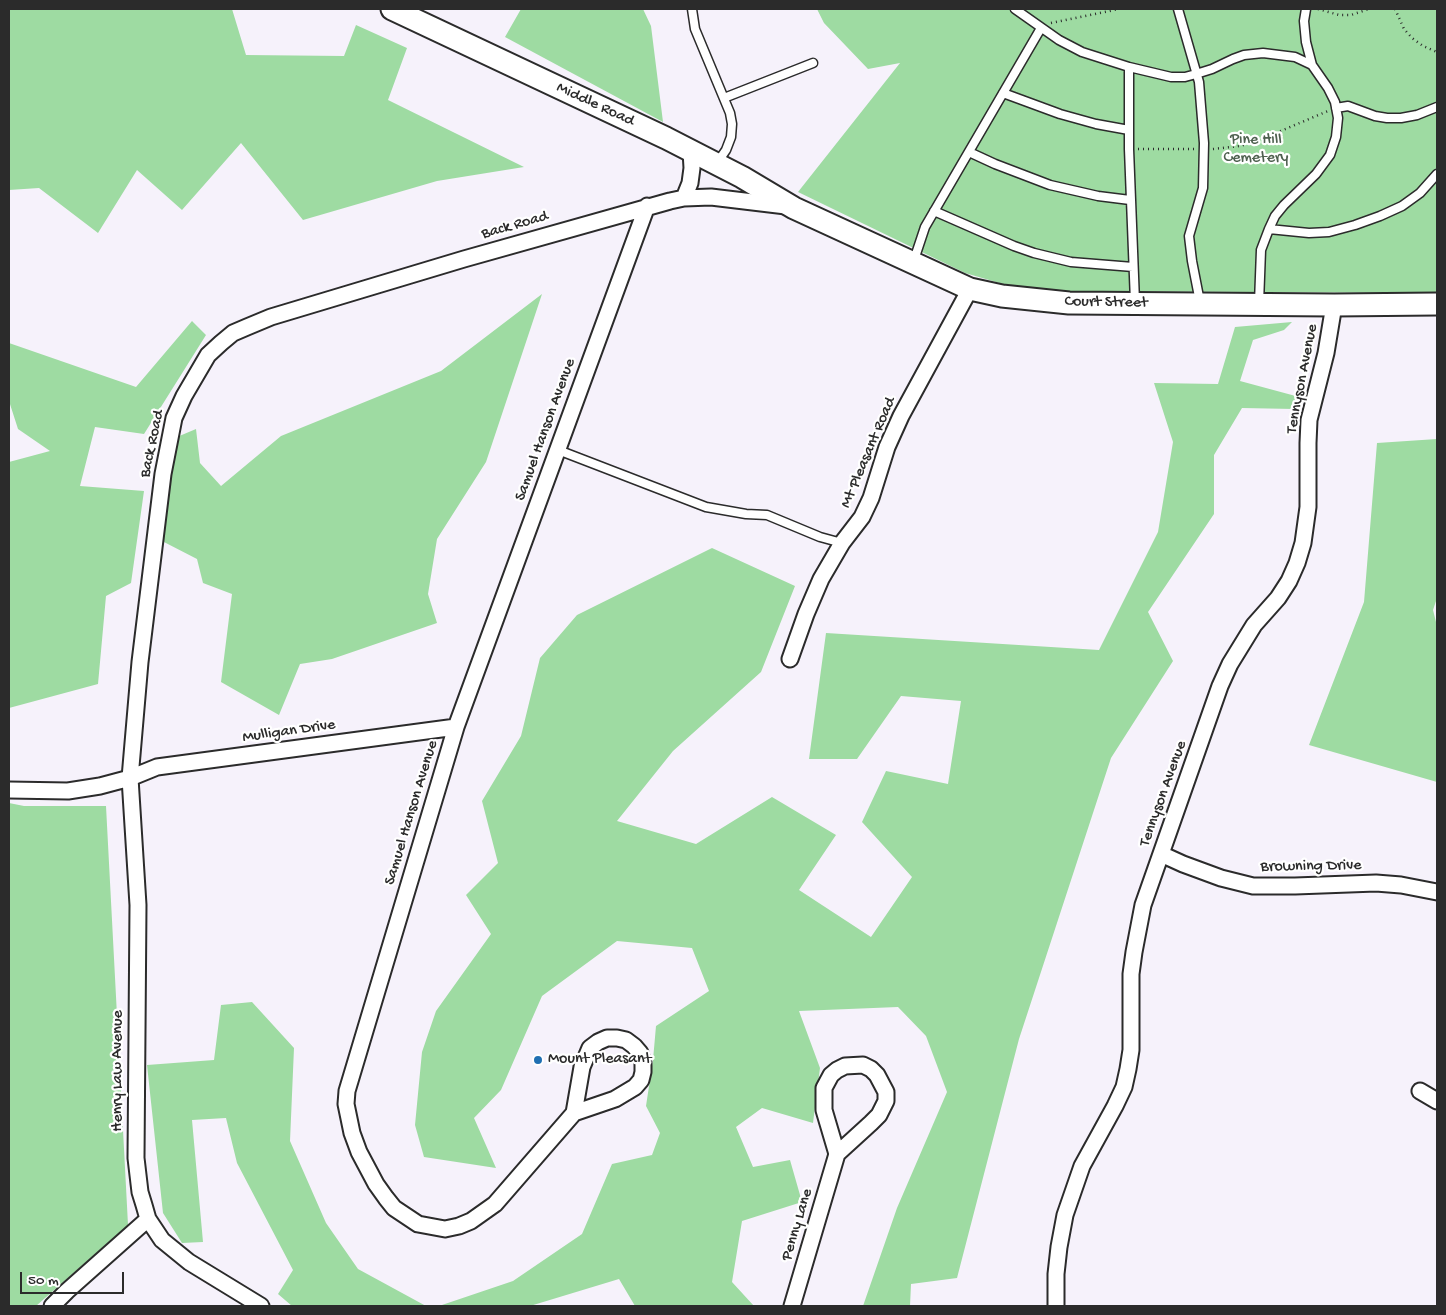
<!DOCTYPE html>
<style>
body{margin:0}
#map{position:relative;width:1446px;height:1315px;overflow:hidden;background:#f6f2fb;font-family:"Gochi Hand",sans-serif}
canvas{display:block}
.frame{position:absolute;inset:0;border:10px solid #2b2b2b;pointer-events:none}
.scale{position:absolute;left:20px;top:1272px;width:104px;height:22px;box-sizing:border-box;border:2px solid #2b2b2b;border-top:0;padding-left:6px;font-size:15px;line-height:18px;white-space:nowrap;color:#2b2b2b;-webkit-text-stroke:4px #fff;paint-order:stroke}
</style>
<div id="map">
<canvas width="1446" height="1315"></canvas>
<div class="frame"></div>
<div class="scale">50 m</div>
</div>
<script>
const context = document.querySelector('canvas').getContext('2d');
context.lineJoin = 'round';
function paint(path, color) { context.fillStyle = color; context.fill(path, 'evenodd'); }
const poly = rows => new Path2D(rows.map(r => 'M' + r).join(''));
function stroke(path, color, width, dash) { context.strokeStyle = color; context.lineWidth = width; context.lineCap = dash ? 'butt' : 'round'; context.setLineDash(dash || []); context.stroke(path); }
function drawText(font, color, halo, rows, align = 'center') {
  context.font = font + ' "Gochi Hand",sans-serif'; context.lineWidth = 4.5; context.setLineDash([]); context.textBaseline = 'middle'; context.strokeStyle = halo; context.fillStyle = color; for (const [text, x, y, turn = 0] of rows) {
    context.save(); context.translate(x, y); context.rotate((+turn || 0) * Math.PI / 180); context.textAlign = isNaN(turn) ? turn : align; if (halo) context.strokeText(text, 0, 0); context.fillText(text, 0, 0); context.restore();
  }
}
paint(poly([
 [9,9,232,9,246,55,344,56,356,25,407,48,388,100,524,167,437,181,303,220,241,143,182,210,137,170,98,233,39,188,9,190],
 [521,9,643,9,651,26,663,122,505,37],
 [817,9,1437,9,1437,293,1061,291,1003,284,965,273,798,192,900,63,868,69,824,23],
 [542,294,486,462,437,539,428,594,437,623,332,659,300,664,279,715,221,682,232,594,203,583,197,559,162,541,177,437,196,429,200,463,221,486,281,436,441,371],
 [192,321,206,335,144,434,95,427,80,486,144,491,131,583,106,596,98,684,9,708,9,462,50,451,18,429,9,401,9,343,136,387],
 [1292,322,1284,330,1253,340,1240,381,1303,398,1294,409,1242,408,1214,455,1214,514,1148,612,1173,661,1111,758,1019,1039,957,1278,911,1284,910,1306,863,1306,897,1208,947,1092,926,1036,898,1007,799,1011,820,1068,813,1123,762,1108,736,1127,753,1167,790,1160,802,1202,742,1221,732,1282,754,1306,635,1306,619,1279,530,1306,439,1306,513,1281,582,1234,612,1164,652,1155,660,1133,646,1106,653,1060,656,1026,709,991,692,948,617,941,542,996,501,1090,474,1118,496,1168,424,1157,415,1125,422,1052,436,1011,491,934,466,895,498,863,482,801,521,736,540,658,577,615,712,548,795,586,761,672,673,751,617,821,696,844,772,797,836,835,799,890,871,937,912,877,862,822,886,771,948,784,961,701,901,696,857,759,809,759,826,633,1099,650,1158,532,1173,442,1154,383,1218,384,1235,327],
 [1437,439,1437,598,1433,610,1437,626,1437,782,1309,745,1364,602,1377,443],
 [9,803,24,806,106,806,128,1225,36,1306,9,1306],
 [252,1002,294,1048,290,1141,326,1223,358,1269,426,1306,292,1306,278,1294,293,1270,237,1163,226,1118,192,1120,203,1242,182,1243,163,1213,147,1065,214,1060,221,1005]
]), '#9edba2');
const lane = poly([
 [692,9,695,29,730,113,732,124,731,137,726,150,717,163],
 [1015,9,1059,40,1082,52,1129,67,1171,77,1185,77,1196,74,1212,69,1233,59,1244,55,1263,53,1295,57,1312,65,1328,88,1335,102,1338,118,1336,137,1330,155,1316,174,1284,205,1275,216,1269,229,1261,250,1259,303],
 [1178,9,1199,82,1204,143,1203,188,1189,236,1192,261,1200,302],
 [1306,9,1304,21,1306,42,1312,65],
 [1129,67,1129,149,1135,302],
 [1003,93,1060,114,1096,124,1129,130],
 [724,98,813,63],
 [1336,108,1348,106,1375,116,1387,118,1401,118,1417,115,1437,107],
 [969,152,995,164,1050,185,1098,196,1130,200],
 [934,211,1014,246,1034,253,1071,262,1133,267],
 [1269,229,1309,233,1329,232,1355,225,1380,216,1402,206,1420,193,1437,174],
 [914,260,925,227,1041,28],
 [558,450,706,507,746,514,767,515,820,537,842,543]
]);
const street = poly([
 [684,198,690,183,692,168,691,151],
 [790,659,806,614,821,579,842,543,862,517,871,498,887,447,901,416,970,289],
 [9,790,68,791,100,786,130,778,157,767,456,727],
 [1161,854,1183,864,1221,878,1253,886,1295,886,1376,883,1401,885,1437,892],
 [1420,1091,1437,1101],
 [574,1113,582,1067,590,1048,598,1042,607,1038,617,1038,626,1040,634,1046,640,1053,643,1063,643,1072,641,1080,635,1087,615,1099,574,1113,495,1204,471,1221,459,1226,445,1229,418,1224,394,1208,386,1198,376,1184,359,1152,352,1133,346,1104,347,1091,456,727,647,206],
 [52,1306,67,1291,148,1219],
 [261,1306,189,1262,162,1240,148,1219,144,1205,140,1192,136,1158,138,905,130,778,140,662,163,474,174,418,184,396,208,355,221,343,233,333,247,327,271,317,464,259,670,201,684,198,711,197,786,206],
 [792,1306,837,1154,871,1123,879,1115,886,1101,886,1092,877,1075,871,1069,863,1065,845,1066,837,1070,831,1075,824,1088,824,1110,837,1154],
 [1056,1306,1056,1274,1059,1247,1065,1215,1082,1166,1115,1106,1124,1087,1128,1069,1131,1050,1131,974,1134,952,1143,905,1220,686,1230,664,1254,625,1278,598,1289,581,1297,563,1303,543,1308,507,1308,443,1309,420,1326,353,1334,305]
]);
const secondary = poly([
 [392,9,666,138,742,177,794,208,970,289,1002,296,1069,303,1334,305,1437,304]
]);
stroke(lane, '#2b2b2b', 11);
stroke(street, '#2b2b2b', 19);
stroke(secondary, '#2b2b2b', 25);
stroke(poly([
 [1318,9,1339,15,1351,15,1369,9],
 [1395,9,1404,29,1412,38,1423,46,1437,52],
 [1051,23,1119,9],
 [1138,149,1195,149],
 [1213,149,1240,146,1257,141,1328,111]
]), '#2b2b2b', 2.5, [1, 4]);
stroke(lane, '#fff', 8);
stroke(street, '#fff', 15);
stroke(secondary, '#fff', 21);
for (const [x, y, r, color] of [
 [538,1060,5,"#1f6fb2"]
]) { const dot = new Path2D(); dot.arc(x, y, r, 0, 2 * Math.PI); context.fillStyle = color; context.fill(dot); stroke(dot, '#fff', 2); }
drawText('16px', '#2b2b2b', '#fff', [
 ["Middle Road",595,105,25],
 ["Back Road",515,226,-16],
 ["Court Street",1106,303,1],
 ["Tennyson Avenue",1303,379,-79],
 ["Samuel Hanson Avenue",546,430,-70],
 ["Back Road",153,444,-78],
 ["Mt Pleasant Road",869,453,-67],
 ["Mulligan Drive",289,732,-8],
 ["Tennyson Avenue",1164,794,-70],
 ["Samuel Hanson Avenue",412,813,-73],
 ["Browning Drive",1311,867,-1],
 ["Henry Law Avenue",119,1071,-90],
 ["Penny Lane",798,1225,-73]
]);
drawText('16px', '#4e604f', '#fff', [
 ["Pine Hill",1256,141],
 ["Cemetery",1256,159]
]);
drawText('16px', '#2b2b2b', '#fff', [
 ["Mount Pleasant",548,1060]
], 'left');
</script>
